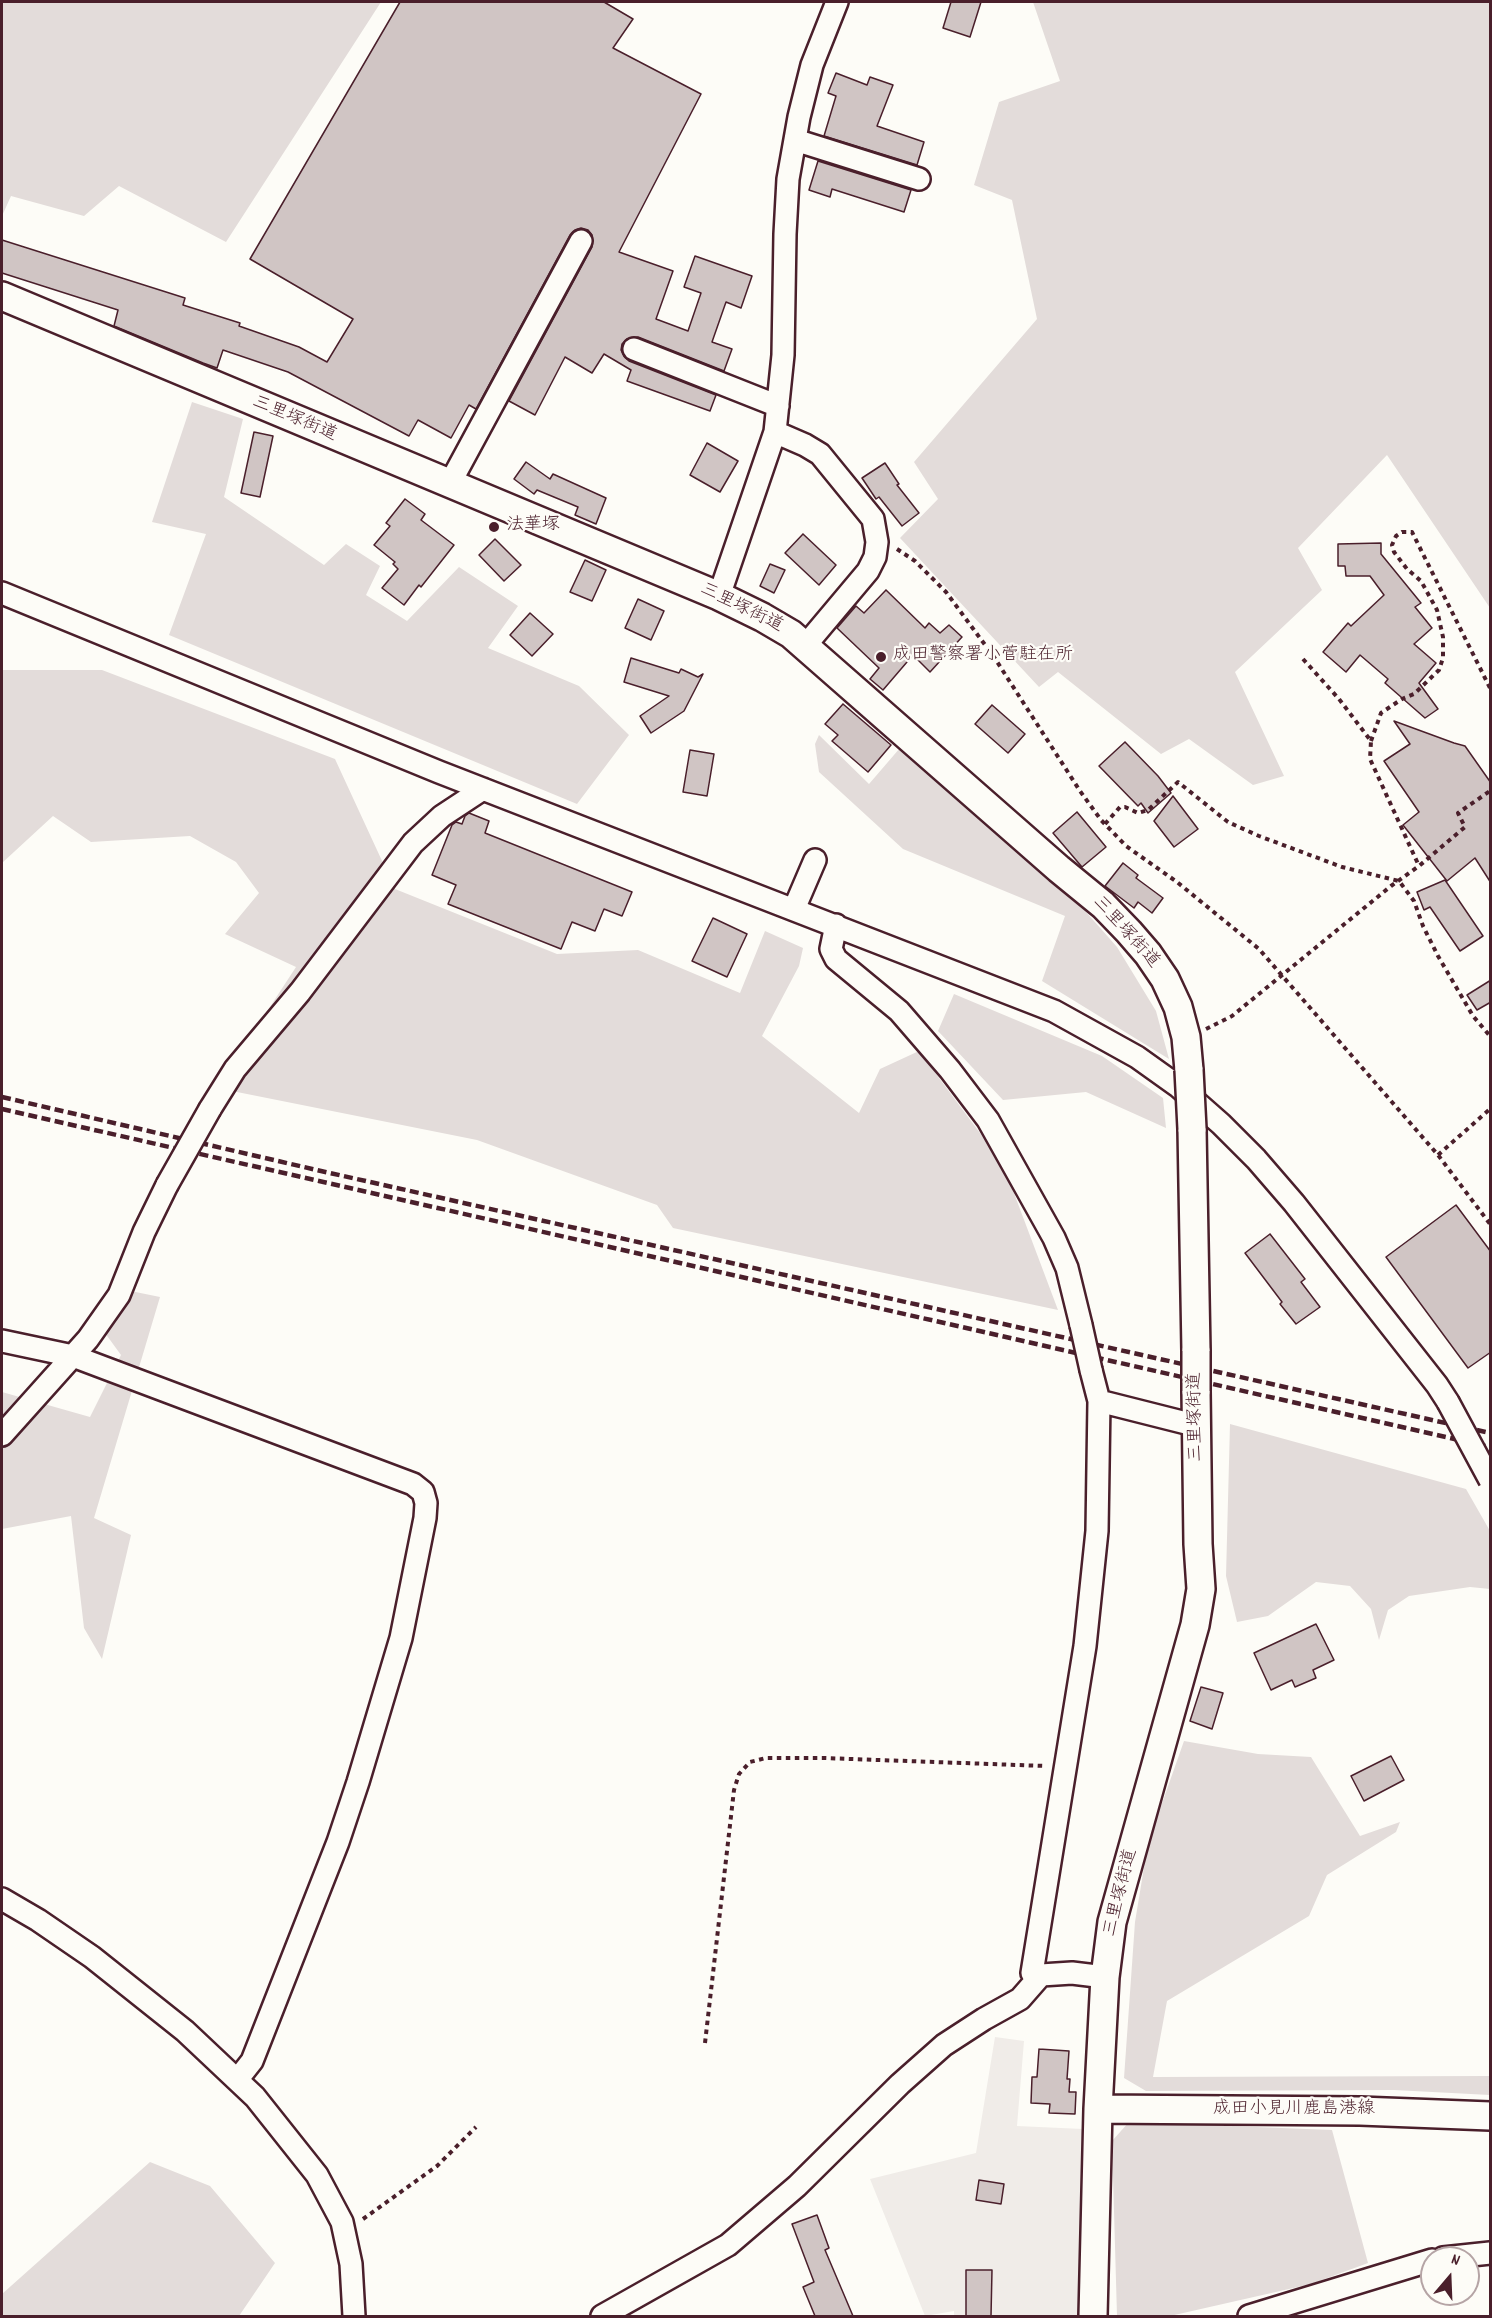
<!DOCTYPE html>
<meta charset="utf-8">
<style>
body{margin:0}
#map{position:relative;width:1492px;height:2318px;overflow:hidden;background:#fdfcf7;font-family:Dekko,sans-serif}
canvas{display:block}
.frame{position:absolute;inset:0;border:3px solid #4a1f2b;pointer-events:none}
.north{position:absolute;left:1420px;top:2246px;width:60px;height:60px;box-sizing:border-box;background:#fdfcf7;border:2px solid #b5a4a5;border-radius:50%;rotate:19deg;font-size:16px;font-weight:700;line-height:24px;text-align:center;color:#4a1f2b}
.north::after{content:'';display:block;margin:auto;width:21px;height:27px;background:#4a1f2b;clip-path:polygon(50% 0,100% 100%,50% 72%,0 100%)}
</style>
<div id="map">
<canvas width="1492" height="2318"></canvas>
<div class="frame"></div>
<div class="north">N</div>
</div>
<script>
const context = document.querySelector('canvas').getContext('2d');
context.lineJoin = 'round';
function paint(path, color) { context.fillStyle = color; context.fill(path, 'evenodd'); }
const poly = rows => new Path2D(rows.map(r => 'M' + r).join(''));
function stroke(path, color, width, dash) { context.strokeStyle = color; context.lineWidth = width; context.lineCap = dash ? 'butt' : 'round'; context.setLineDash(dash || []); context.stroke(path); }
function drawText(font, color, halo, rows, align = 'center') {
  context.font = font + ' Dekko,"Klee One",sans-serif'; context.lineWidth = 4.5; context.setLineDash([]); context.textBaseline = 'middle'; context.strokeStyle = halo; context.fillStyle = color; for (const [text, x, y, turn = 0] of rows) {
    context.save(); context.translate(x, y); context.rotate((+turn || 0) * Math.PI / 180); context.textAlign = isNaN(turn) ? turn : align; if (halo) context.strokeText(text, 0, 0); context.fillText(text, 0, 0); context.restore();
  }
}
paint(poly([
 [995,2037,1024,2041,1017,2126,1083,2129,1082,2316,954,2316,954,2311,925,2316,870,2179,976,2153]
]), '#f0ece8');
paint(poly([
 [2,2,381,2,226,242,119,186,84,216,11,196,2,216],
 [1033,2,1490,2,1490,608,1387,455,1298,548,1322,590,1235,672,1284,776,1253,785,1189,739,1161,754,1058,672,1039,687,900,538,938,499,914,462,1037,319,1012,200,974,185,999,102,1060,81],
 [192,402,243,419,224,497,324,565,346,544,380,566,366,595,407,621,459,567,518,606,488,648,579,686,629,735,577,804,169,635,206,534,152,522],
 [2,670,102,670,335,759,395,889,557,954,638,950,740,993,765,931,803,948,799,966,762,1036,859,1113,880,1069,919,1051,1003,1164,1058,1310,673,1228,657,1205,477,1140,217,1088,296,967,225,934,259,893,236,862,190,836,91,842,53,816,2,863],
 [819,735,869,784,900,748,1079,904,1117,947,1156,1011,1169,1059,1042,981,1065,916,903,849,819,772,815,744],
 [954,994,1102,1056,1163,1098,1166,1128,1086,1092,1003,1100,938,1031],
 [116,1288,160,1297,94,1518,131,1535,102,1659,84,1628,71,1516,2,1529,2,1392,90,1417,121,1355,105,1333],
 [1230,1424,1466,1489,1490,1531,1490,1589,1470,1587,1409,1596,1388,1610,1379,1640,1371,1609,1350,1586,1316,1582,1268,1616,1237,1622,1226,1576],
 [1184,1741,1258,1754,1311,1757,1360,1836,1400,1822,1396,1832,1327,1875,1309,1916,1167,2001,1153,2077,1490,2076,1490,2095,1394,2090,1146,2091,1124,2078,1135,1922,1148,1843],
 [1129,2122,1332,2130,1368,2263,1311,2284,1170,2316,1117,2316,1112,2141],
 [150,2162,210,2186,275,2263,239,2316,2,2316,2,2294]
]), '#e3dcda');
const building = poly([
 [400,2,604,2,633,19,613,48,701,94,619,252,673,271,656,319,688,331,701,293,684,287,695,256,752,276,741,308,726,302,712,342,732,349,724,371,638,337,627,339,622,344,621,350,624,356,629,361,716,395,710,411,627,381,631,370,604,354,592,373,565,357,535,415,509,401,592,247,592,235,588,230,581,228,575,230,570,235,476,409,469,405,451,438,418,420,409,436,288,372,223,350,217,368,203,363,114,326,118,310,2,273,2,240,185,298,183,305,240,323,239,326,299,347,327,362,353,319,250,259,400,2],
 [951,2,981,2,970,37,943,28,951,2],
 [836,73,867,85,870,77,893,85,877,126,924,142,917,165,824,136,836,96,828,93,836,73],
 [818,161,911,190,904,212,832,189,830,197,809,190,818,161],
 [254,432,273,436,260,497,241,493,254,432],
 [707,443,738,461,720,492,690,475,707,443],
 [526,462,550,479,553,474,606,498,596,524,575,515,578,507,537,490,534,494,514,479,526,462],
 [885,463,899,484,897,485,919,513,902,526,879,497,876,499,862,478,885,463],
 [405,499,425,514,421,520,454,545,421,587,419,585,404,605,382,588,398,569,393,564,395,562,374,545,390,526,386,523,405,499],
 [803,534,836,565,819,585,785,553,803,534],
 [495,539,521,565,504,581,479,555,495,539],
 [1381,543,1381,554,1421,603,1415,607,1432,628,1414,644,1436,663,1419,683,1438,709,1425,718,1385,683,1388,679,1360,655,1346,672,1323,652,1348,623,1351,626,1384,595,1370,576,1346,576,1345,566,1338,566,1338,544,1381,543],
 [585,560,606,570,592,601,570,592,585,560],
 [770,564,785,570,774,593,760,586,770,564],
 [886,590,925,628,929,623,940,633,949,625,962,637,930,672,913,655,883,690,870,679,879,668,837,628,856,606,864,613,886,590],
 [638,599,664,611,651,640,625,628,638,599],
 [530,613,553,634,532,656,510,635,530,613],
 [631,658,679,673,681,669,698,677,703,674,684,711,651,733,640,716,669,696,624,682,631,658],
 [843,704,891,745,868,772,832,741,838,735,825,724,843,704],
 [992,705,1025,734,1008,753,975,724,992,705],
 [1394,721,1454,743,1465,746,1491,783,1491,883,1475,858,1447,881,1403,825,1419,812,1384,761,1410,744,1394,721],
 [1125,742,1158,776,1171,793,1148,813,1141,803,1138,806,1099,766,1125,742],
 [690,750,714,754,707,796,683,792,690,750],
 [1173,796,1198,829,1174,847,1154,821,1173,796],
 [1077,812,1106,847,1082,867,1053,833,1077,812],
 [469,813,489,821,485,833,632,892,622,916,604,909,595,931,572,922,561,949,448,904,456,885,432,875,452,825,456,822,462,824,465,816,469,813],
 [1123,863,1138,875,1136,878,1163,898,1152,913,1138,902,1134,908,1105,886,1123,863],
 [1445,880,1483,936,1460,951,1430,907,1424,910,1417,892,1445,880],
 [713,918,747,934,727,977,692,961,713,918],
 [1491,980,1491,1002,1477,1010,1467,995,1491,980],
 [1456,1205,1491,1252,1491,1352,1468,1368,1386,1257,1456,1205],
 [1270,1234,1305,1279,1301,1282,1320,1307,1296,1324,1280,1304,1282,1302,1245,1253,1270,1234],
 [1316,1624,1334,1660,1313,1670,1316,1678,1295,1687,1292,1680,1271,1690,1254,1653,1316,1624],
 [1201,1687,1223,1693,1212,1729,1190,1721,1201,1687],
 [1391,1756,1404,1780,1364,1801,1351,1776,1391,1756],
 [1039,2049,1069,2051,1067,2079,1070,2079,1069,2092,1076,2092,1075,2114,1049,2113,1050,2104,1031,2103,1032,2077,1037,2077,1039,2049],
 [979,2180,1004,2184,1001,2204,976,2200,979,2180],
 [817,2215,829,2248,825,2250,853,2316,815,2316,803,2287,814,2282,792,2224,817,2215],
 [966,2270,992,2270,991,2316,966,2316,966,2270]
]);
paint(building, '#d0c5c4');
stroke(building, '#4a1f2b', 1.5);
const minor = poly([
 [795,140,919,179],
 [634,349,778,406],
 [775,432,805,445,820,454,873,519,877,542,875,557,868,571,805,646],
 [449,485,581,241],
 [2,593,439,772,1054,1011,1137,1057,1179,1087,1221,1124,1256,1159,1294,1203,1437,1385,1448,1402],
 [719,596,775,432,783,355,785,234,788,179,799,117,812,65,837,2],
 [794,909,815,860],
 [836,925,831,949,836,959,899,1011,950,1070,988,1120,1054,1238,1067,1268,1081,1325],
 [210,1109,235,1069,300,992,413,843,442,816,483,789],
 [2,1341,73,1356,413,1484,423,1492,426,1503,425,1518,401,1638,358,1782,338,1842,252,2061,237,2080],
 [1091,1370,1099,1401,1097,1531,1085,1646,1032,1973,1041,1975,1072,1973,1105,1977],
 [1099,1401,1198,1426],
 [2,1435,88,1339,119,1295,144,1232,167,1185],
 [2,1899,38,1920,92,1957,185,2031,255,2097,317,2175,342,2222,351,2264,354,2316],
 [1443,2258,1490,2253],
 [602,2316,728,2245,797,2186,900,2084,944,2045,984,2019,1020,1999,1041,1975],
 [1249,2316,1432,2260]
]);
const major = poly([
 [2,296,719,596,762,617,791,634,1059,869,1103,905,1129,932,1148,954,1165,979,1178,1007,1186,1037,1189,1070],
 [1192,1129,1196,1351],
 [1098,2109,1360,2111,1490,2116],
 [1093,2316,1098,2109,1105,1977,1112,1922,1195,1625,1201,1589,1198,1544,1196,1391]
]);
stroke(minor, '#4a1f2b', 26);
stroke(major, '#4a1f2b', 32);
stroke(poly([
 [897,549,915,561,946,592,994,657,1080,791,1101,820,1126,846,1177,882,1259,949,1438,1155,1490,1224],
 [1303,659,1339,699,1371,741,1370,759,1419,866],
 [1371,741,1381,713,1402,699,1414,694,1439,670,1443,658,1443,637,1437,610,1421,581,1407,569,1394,552,1392,545,1396,536,1402,532,1412,532,1490,688],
 [1105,824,1120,807,1125,807,1138,813,1148,810,1178,782,1228,822,1259,836,1342,867,1399,881,1414,901,1423,926,1438,956,1473,1016,1490,1036],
 [1206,1029,1232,1016,1391,886,1419,866,1465,827,1458,813,1490,791],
 [1438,1155,1490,1109],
 [705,2043,734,1790,739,1774,750,1762,766,1758,823,1758,1046,1766],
 [363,2219,437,2166,476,2127]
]), '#4a1f2b', 4, [4.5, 4.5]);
stroke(minor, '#fdfcf7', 21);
stroke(major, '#fdfcf7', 27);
stroke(poly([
 [2,1097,321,1171,1490,1433],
 [2,1109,1490,1447]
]), '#4a1f2b', 4.5, [9, 4.5]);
const minorBridge = poly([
 [167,1185,210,1109],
 [1081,1325,1091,1370],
 [1448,1402,1490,1480]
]);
const majorBridge = poly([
 [1189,1070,1192,1129],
 [1196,1351,1196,1391]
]);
stroke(minorBridge, '#4a1f2b', 26, []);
stroke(majorBridge, '#4a1f2b', 32, []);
stroke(minorBridge, '#fdfcf7', 21);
stroke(majorBridge, '#fdfcf7', 27);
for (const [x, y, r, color] of [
 [494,527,6,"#4a1f2b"],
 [881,657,6,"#4a1f2b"]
]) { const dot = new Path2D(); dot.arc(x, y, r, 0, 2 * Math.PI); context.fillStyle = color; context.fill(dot); stroke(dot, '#fdfcf7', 2); }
drawText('18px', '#4a1f2b', '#fdfcf7', [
 ["三里塚街道",294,420,23],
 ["三里塚街道",741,609,26],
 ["三里塚街道",1125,933,48],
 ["三里塚街道",1197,1417,-91],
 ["三里塚街道",1122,1893,-76],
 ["成田小見川鹿島港線",1294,2111]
]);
drawText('18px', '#4a1f2b', '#fdfcf7', [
 ["法華塚",506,527],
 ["成田警察署小菅駐在所",893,657]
], 'left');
</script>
